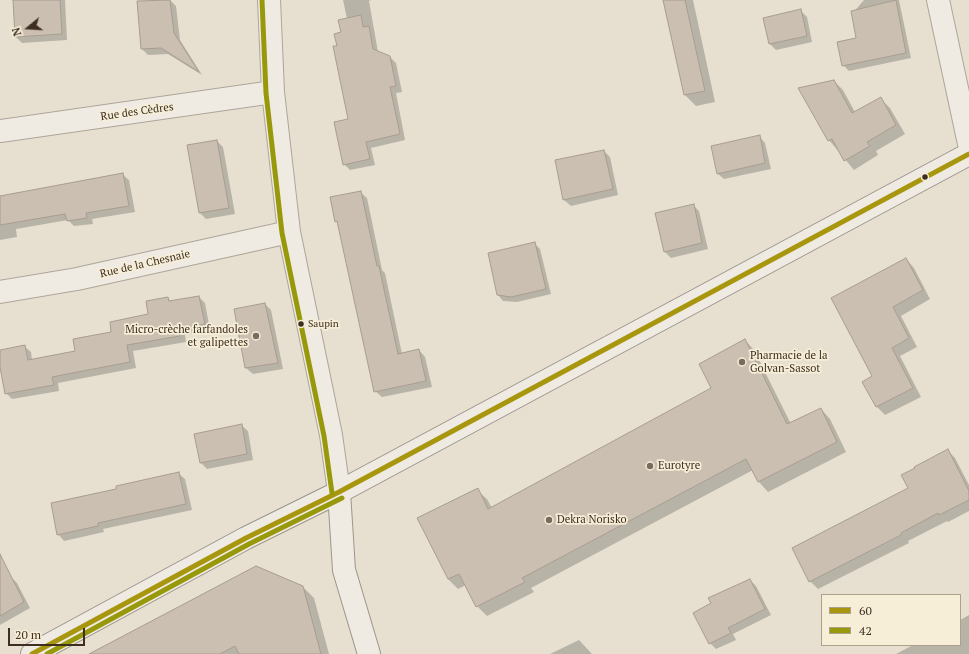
<!DOCTYPE html>
<meta charset="utf-8">
<style>
body{margin:0}
#map{position:relative;width:969px;height:654px;overflow:hidden;background:#e7e0d1;font-family:"PT Serif",serif}
canvas{display:block}
.legend{position:absolute;left:821px;top:594px;width:140px;height:52px;box-sizing:border-box;background:#f7eed8;border:1px solid #ada18e;margin:0;padding:5px 7px;list-style:none;font-size:12px;color:#3d2e20}
.legend li{display:flex;align-items:center;gap:8px;height:20px}
.legend b{width:20px;border:1px solid #ada18e}
.north{position:absolute;left:8px;top:8px;width:40px;height:40px;-webkit-text-stroke:3px #f7eed8;paint-order:stroke;rotate:252deg;font-size:11px;font-weight:700;line-height:16px;text-align:center;color:#3d2e20}
.north::after{content:'';display:block;margin:auto;width:14px;height:18px;background:#3d2e20;clip-path:polygon(50% 0,100% 100%,50% 72%,0 100%)}
.scale{position:absolute;left:8px;top:628px;width:77px;height:18px;box-sizing:border-box;border:2px solid #3d2e20;border-top:0;padding-left:5px;font-size:12px;line-height:14px;white-space:nowrap;color:#3d2e20;-webkit-text-stroke:3px #f7eed8;paint-order:stroke}
</style>
<div id="map">
<canvas width="969" height="654"></canvas>
<ul class="legend">
<li><b style="height:5px;background:#a8970e"></b>60</li>
<li><b style="height:5px;background:#97990b"></b>42</li>
</ul>
<div class="north">N</div>
<div class="scale">20 m</div>
</div>
<script>
const context = document.querySelector('canvas').getContext('2d');
context.lineJoin = 'round';
function paint(path, color) { context.fillStyle = color; context.fill(path, 'evenodd'); }
const poly = rows => new Path2D(rows.map(r => 'M' + r).join(''));
function stroke(path, color, width, dash) { context.strokeStyle = color; context.lineWidth = width; context.lineCap = dash ? 'butt' : 'round'; context.setLineDash(dash || []); context.stroke(path); }
function drawText(font, color, halo, rows, align = 'center') {
  context.font = font + ' "PT Serif",serif'; context.lineWidth = 3.5; context.setLineDash([]); context.textBaseline = 'middle'; context.strokeStyle = halo; context.fillStyle = color; for (const [text, x, y, turn = 0] of rows) {
    context.save(); context.translate(x, y); context.rotate((+turn || 0) * Math.PI / 180); context.textAlign = isNaN(turn) ? turn : align; if (halo) context.strokeText(text, 0, 0); context.fillText(text, 0, 0); context.restore();
  }
}
paint(poly([
 [14,0,65,0,67,40,22,43,16,37],
 [170,0,176,6,180,40,202,75,168,54,148,55,142,49,138,2],
 [343,0,371,0,369,1,378,52,390,57,396,63,402,92,396,93,405,140,371,148,375,165,350,170,344,164,350,119,338,46,347,19],
 [664,0,693,0,715,102,696,106,685,95],
 [864,0,899,0,911,58,849,71,843,65,857,39,852,14],
 [801,11,807,17,812,42,776,50,770,44,764,18],
 [834,81,843,90,855,112,881,99,890,108,905,134,876,151,878,155,854,170,829,140],
 [759,136,765,143,771,169,724,179,717,173],
 [217,141,223,147,235,214,206,219,200,213],
 [604,151,610,157,618,195,571,206,564,200,556,161],
 [122,174,129,180,135,212,92,219,93,224,74,226,68,220,16,229,17,237,0,240,0,197],
 [360,192,367,198,382,270,385,273,402,354,419,350,425,357,432,387,382,397,375,391,339,224,336,221,332,198],
 [693,205,699,211,708,249,671,258,665,252],
 [534,243,540,249,551,294,517,302,503,301,498,295],
 [906,259,914,268,930,299,901,316,917,347,900,356,921,397,885,415,877,407,873,377],
 [199,297,205,303,210,330,185,335,186,342,133,351,136,368,58,383,59,391,12,399,6,393,0,361,0,351,24,346,31,352,32,360,77,352,149,315,168,298,171,302],
 [265,304,271,310,283,369,253,374,246,368,235,309],
 [745,340,754,350,791,424,821,409,830,419,846,452,768,492,759,482,753,470,531,588,534,592,487,616,477,606,466,585,458,589,448,579,477,490,487,499,492,508,712,389],
 [241,425,248,431,253,460,207,469,201,463,195,435],
 [947,450,955,458,969,485,969,511,948,522,947,521,908,541,909,543,818,589,810,581,793,549,910,489],
 [178,473,185,479,192,510,103,529,104,532,64,541,58,534,117,489],
 [11,577,17,583,30,608,0,625,0,583],
 [750,580,756,586,771,615,733,634,736,640,716,649,710,643],
 [303,587,314,598,329,654,92,654],
 [969,615,969,654,896,654,913,645,960,645,960,620],
 [579,640,592,654,550,654]
]), '#0003');
const building = poly([
 [13,0,60,0,62,34,15,37,13,0],
 [170,0,174,33,199,72,161,48,141,49,137,1,170,0],
 [663,0,685,0,705,91,684,95,663,0],
 [896,0,906,53,842,66,837,42,856,38,851,11,896,0],
 [801,9,807,36,769,44,763,18,801,9],
 [361,15,363,27,369,26,373,49,390,56,396,86,390,87,400,134,366,142,370,159,343,165,334,122,348,119,333,46,337,46,334,34,341,32,338,20,361,15],
 [834,80,852,113,881,97,896,125,867,142,870,146,844,161,832,139,828,141,798,88,834,80],
 [760,135,765,163,717,174,711,146,760,135],
 [217,140,229,208,199,213,187,145,217,140],
 [604,150,613,189,563,200,555,160,604,150],
 [123,173,129,206,86,213,87,218,67,221,65,214,0,225,0,196,123,173],
 [361,191,377,266,379,266,398,354,419,349,426,381,374,392,337,221,335,222,330,197,361,191],
 [694,204,702,243,664,252,655,213,694,204],
 [535,242,546,289,511,297,497,295,488,253,535,242],
 [906,258,923,290,893,307,909,338,892,348,913,388,876,407,862,382,872,376,831,298,906,258],
 [199,296,205,324,179,329,180,336,127,345,130,362,52,377,54,385,5,394,0,367,0,350,25,345,28,360,75,351,73,339,111,332,110,322,148,314,146,301,168,297,169,301,199,296],
 [265,303,278,363,245,368,234,309,265,303],
 [745,339,787,424,821,408,837,442,758,482,746,459,522,578,525,582,476,607,459,574,448,579,417,518,478,488,488,509,711,388,699,364,745,339],
 [242,424,247,454,200,463,194,434,242,424],
 [948,449,969,491,969,500,939,515,938,513,901,533,901,535,809,582,792,548,908,488,901,475,915,468,914,467,948,449],
 [179,472,186,504,98,523,98,526,57,535,51,503,116,489,116,486,179,472],
 [0,554,24,602,0,616,0,554],
 [256,566,303,586,321,654,239,654,235,646,220,654,89,654,256,566],
 [750,579,765,609,728,628,731,633,709,644,693,613,711,603,708,598,750,579]
]);
paint(building, '#cbbfb2');
stroke(building, '#a89c90', 1);
const street = poly([
 [269,0,273,92,289,232,331,435,339,492],
 [938,0,969,144],
 [0,131,273,92],
 [0,292,77,279,289,232]
]);
const secondary = poly([
 [339,492,344,570,369,654],
 [32,654,246,538,339,492,969,154]
]);
stroke(street, '#ada599', 24);
stroke(secondary, '#9c958a', 24);
stroke(street, '#efebe3', 22);
stroke(secondary, '#efebe3', 22);
stroke(poly([
 [32,654,246,538,339,492,969,154]
]), '#a8970e', 5);
stroke(poly([
 [262,0,266,93,282,233,324,436,332,493],
 [47,654,249,544,342,498]
]), '#97990b', 5);
for (const [x, y, r, color] of [
 [925,177,3.5,"#3d2e20"],
 [301,324,3.5,"#3d2e20"],
 [256,336,4,"#786c5e"],
 [742,362,4,"#786c5e"],
 [650,466,4,"#786c5e"],
 [549,520,4,"#786c5e"]
]) { const dot = new Path2D(); dot.arc(x, y, r, 0, 2 * Math.PI); context.fillStyle = color; context.fill(dot); stroke(dot, '#f7eed8', 1.5); }
drawText('10px', '#3d2e20', '#f7eed8', [
 ["Saupin",308,324]
], 'left');
drawText('11px', '#3d2e20', '#f7eed8', [
 ["Rue des Cèdres",137,112,-8],
 ["Rue de la Chesnaie",145,264,-13]
]);
drawText('11px', '#3d2e20', '#f7eed8', [
 ["Micro-crèche farfandoles",248,330,"right"],
 ["et galipettes",248,343,"right"],
 ["Pharmacie de la",750,356],
 ["Golvan-Sassot",750,369],
 ["Eurotyre",658,466],
 ["Dekra Norisko",557,520]
], 'left');
</script>
